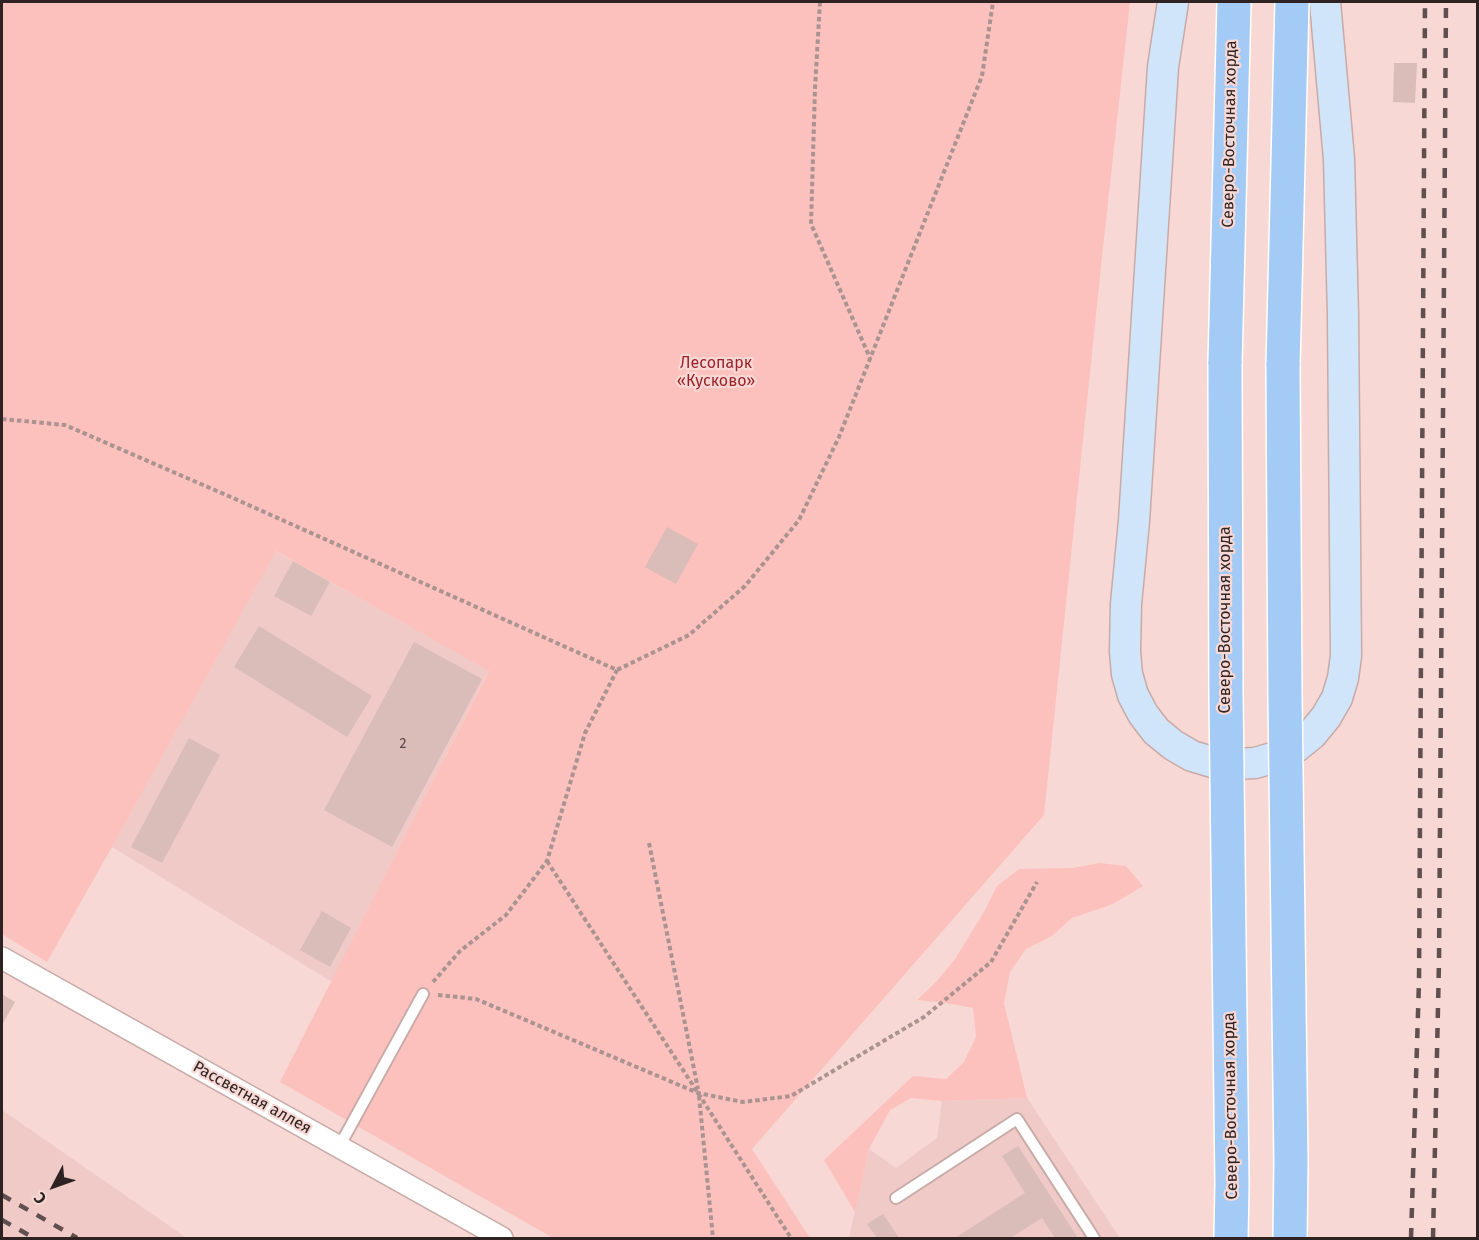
<!DOCTYPE html>
<meta charset="utf-8">
<style>
body{margin:0}
#map{position:relative;width:1479px;height:1240px;overflow:hidden;background:#f7d8d5;font-family:"Fira Sans",sans-serif}
canvas{display:block}
.frame{position:absolute;inset:0;border:3px solid #2e2322;pointer-events:none}
.north{position:absolute;left:24px;top:1156px;width:60px;height:60px;-webkit-text-stroke:4px #f7d8d5;paint-order:stroke;rotate:229deg;font-size:16px;font-weight:700;line-height:24px;text-align:center;color:#2e2322}
.north::after{content:'';display:block;margin:auto;width:21px;height:27px;background:#2e2322;clip-path:polygon(50% 0,100% 100%,50% 72%,0 100%)}
</style>
<div id="map">
<canvas width="1479" height="1240"></canvas>
<div class="frame"></div>
<div class="north">С</div>
</div>
<script>
const context = document.querySelector('canvas').getContext('2d');
context.lineJoin = 'round';
function paint(path, color) { context.fillStyle = color; context.fill(path, 'evenodd'); }
const poly = rows => new Path2D(rows.map(r => 'M' + r).join(''));
function stroke(path, color, width, dash) { context.strokeStyle = color; context.lineWidth = width; context.lineCap = dash ? 'butt' : 'round'; context.setLineDash(dash || []); context.stroke(path); }
function drawText(font, color, halo, rows, align = 'center') {
  context.font = font + ' "Fira Sans",sans-serif'; context.lineWidth = 4.5; context.setLineDash([]); context.textBaseline = 'middle'; context.strokeStyle = halo; context.fillStyle = color; for (const [text, x, y, turn = 0] of rows) {
    context.save(); context.translate(x, y); context.rotate((+turn || 0) * Math.PI / 180); context.textAlign = isNaN(turn) ? turn : align; if (halo) context.strokeText(text, 0, 0); context.fillText(text, 0, 0); context.restore();
  }
}
paint(poly([
 [275,551,489,670,332,982,112,847],
 [1027,1098,1120,1238,849,1238,869,1149,896,1168,937,1138,942,1101],
 [2,1110,184,1236,187,1238,2,1238]
]), '#f0cac6');
paint(poly([
 [2,2,1130,2,1102,257,1044,815,752,1149,810,1238,553,1238,280,1082,489,671,276,551,112,847,47,962,2,934],
 [1099,863,1126,866,1143,886,1113,904,1072,918,1052,936,1026,949,1010,972,1004,1003,1027,1098,942,1101,911,1098,890,1110,869,1149,855,1212,824,1160,913,1076,946,1079,964,1062,976,1037,973,1008,946,1003,917,1000,938,980,955,959,984,912,997,886,1019,869,1073,868]
]), '#fcc1bd');
paint(poly([
 [1394,63,1417,63,1415,103,1393,102],
 [667,527,698,544,676,584,645,567],
 [293,561,330,582,311,616,274,596],
 [259,626,372,696,347,737,234,667],
 [414,642,482,679,392,847,324,810],
 [189,738,220,755,162,863,131,847],
 [322,911,351,928,330,967,300,950],
 [2,994,15,1002,2,1025],
 [1018,1146,1078,1238,1055,1238,1042,1218,1010,1238,955,1238,1025,1193,1002,1156],
 [883,1214,899,1238,877,1238,867,1224]
]), '#dabcb9');
const lane = poly([
 [339,1147,423,994],
 [896,1198,1017,1119,1094,1238]
]);
const street = poly([
 [2,958,502,1238]
]);
const secondary = poly([
 [1173,2,1163,67,1134,521,1126,604,1125,652,1127,674,1133,695,1143,714,1156,731,1173,745,1192,756,1212,762,1234,764,1255,763,1276,757,1296,747,1312,734,1326,717,1337,698,1343,678,1346,656,1343,315,1339,159,1325,2]
]);
const primary = poly([
 [1225,364,1234,2],
 [1283,366,1292,2]
]);
stroke(lane, '#c8aaa7', 14);
stroke(street, '#c8aaa7', 24);
stroke(secondary, '#c8aaa7', 33);
stroke(primary, '#fff', 36);
stroke(poly([
 [820,2,815,88,811,224,870,358],
 [2,419,65,425,233,498,617,670,689,635,745,586,799,520,839,437,982,76,993,2],
 [649,843,698,1089],
 [547,861,698,1093,791,1238],
 [433,982,460,951,506,915,547,861,585,733,617,670],
 [438,995,476,999,698,1093,743,1102,791,1096,924,1017,991,962,1037,882],
 [699,1096,713,1238]
]), '#aa9390', 4, [4.5, 3]);
stroke(lane, '#fff', 10);
stroke(street, '#fff', 21);
stroke(secondary, '#d1e5fa', 30);
stroke(primary, '#a3cbf5', 33);
stroke(poly([
 [2,1195,77,1238],
 [2,1220,34,1238],
 [1411,1238,1419,981,1425,2],
 [1433,1238,1439,961,1446,2]
]), '#5f4f4e', 4.5, [10, 10]);
const primaryBridge = poly([
 [1225,364,1226,694,1232,1184,1231,1238],
 [1283,366,1285,696,1291,1162,1290,1238]
]);
stroke(primaryBridge, '#fff', 36, []);
stroke(primaryBridge, '#a3cbf5', 33);
drawText('14px', '#594948', null, [
 ["2",403,744]
]);
drawText('16px', '#2e2322', '#f7d8d5', [
 ["Северо-Восточная хорда",1230,134,-89],
 ["Северо-Восточная хорда",1226,620,-90],
 ["Рассветная аллея",252,1098,29],
 ["Северо-Восточная хорда",1231,1106,-91]
]);
drawText('16px', '#9d2128', '#f7d8d5', [
 ["Лесопарк",716,364],
 ["«Кусково»",716,382]
]);
</script>
